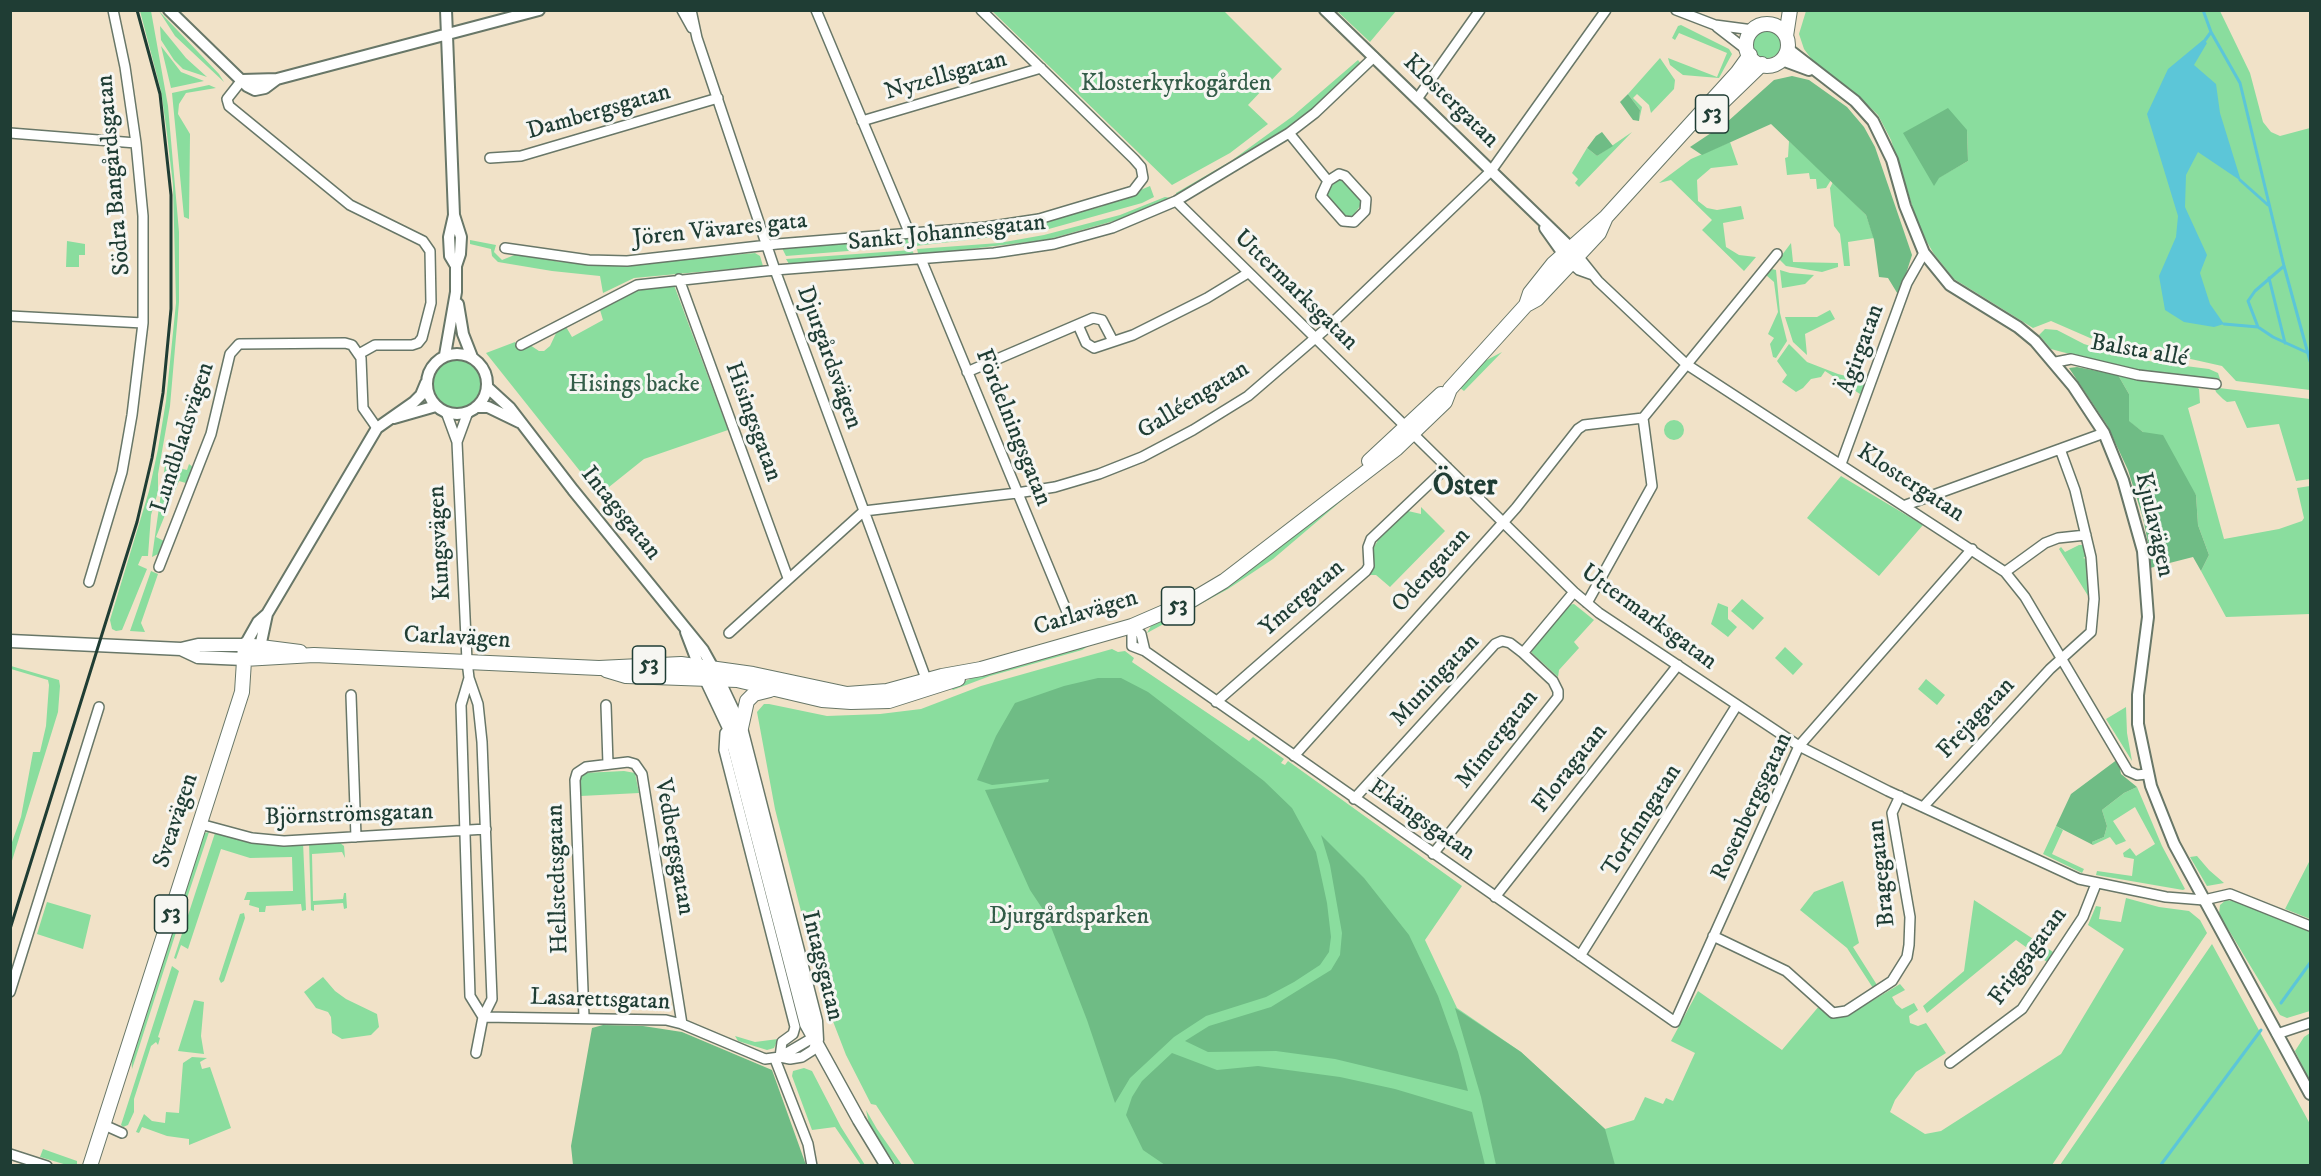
<!DOCTYPE html>
<meta charset="utf-8">
<style>
body{margin:0}
#map{position:relative;width:2321px;height:1176px;overflow:hidden;background:#f1e2c8;font-family:"IM FELL DW Pica",serif}
canvas{display:block}
.frame{position:absolute;inset:0;border:12px solid #1f3d34;pointer-events:none}
</style>
<div id="map">
<canvas width="2321" height="1176"></canvas>
<div class="frame"></div>
</div>
<script>
const context = document.querySelector('canvas').getContext('2d');
context.lineJoin = 'round';
function paint(path, color) { context.fillStyle = color; context.fill(path, 'evenodd'); }
const poly = rows => new Path2D(rows.map(r => 'M' + r).join(''));
function stroke(path, color, width, dash) { context.strokeStyle = color; context.lineWidth = width; context.lineCap = dash ? 'butt' : 'round'; context.setLineDash(dash || []); context.stroke(path); }
function drawText(font, color, halo, rows, align = 'center') {
  context.font = font + ' "IM FELL DW Pica",serif'; context.lineWidth = 6; context.setLineDash([]); context.textBaseline = 'middle'; context.strokeStyle = halo; context.fillStyle = color; for (const [text, x, y, turn = 0] of rows) {
    context.save(); context.translate(x, y); context.rotate((+turn || 0) * Math.PI / 180); context.textAlign = isNaN(turn) ? turn : align; if (halo) context.strokeText(text, 0, 0); context.fillText(text, 0, 0); context.restore();
  }
}
paint(poly([
 [140,11,151,11,168,106,179,232,179,302,170,406,158,474,158,492,151,515,148,556,142,556,138,565,147,569,122,630,116,631,112,629,110,620,149,491,158,449,166,401,176,303,173,185,166,126,161,91],
 [159,11,219,74,224,82,175,36],
 [992,11,1224,11,1282,69,1248,105,1268,124,1230,153,1172,185],
 [1337,11,1396,11,1370,42],
 [1806,11,2220,11,2250,73,2263,122,2271,132,2280,136,2310,128,2310,390,2236,381,2222,366,2155,351,2133,351,2090,338,2051,321,2033,328,1954,279,1934,254,1920,230,1891,140,1878,115,1853,91,1815,64,1804,49,1799,34],
 [1967,130,1968,161,1938,178],
 [1681,25,1729,49,1732,54,1719,78,1683,75,1670,65,1668,58,1717,77,1727,53,1679,33,1675,40,1672,38,1678,26],
 [160,26,186,58,207,77,183,69,174,60,161,40],
 '1753 44a14 14 0 1 1 28 0a14 14 0 1 1-28 0Z',
 [161,46,181,72,204,81,171,88],
 [1660,58,1675,80,1674,89,1651,113,1649,105,1637,94,1633,98,1642,107,1639,121,1640,110,1628,94],
 [1358,60,1361,64,1327,98,1282,134,1176,196,1176,193,1231,161,1293,116],
 [209,85,216,88,186,93,179,104,178,114,190,134,189,219,184,217,172,93],
 [1632,132,1579,187,1575,183,1578,179,1572,173,1587,148,1597,156],
 [1789,141,1831,180,1826,188,1817,189,1816,179,1810,179,1809,173,1787,175,1785,158,1788,157],
 [1730,142,1738,165,1711,168,1697,180,1698,201,1707,208,1717,210,1741,206,1744,219,1723,223,1726,247,1739,255,1756,257,1744,271,1702,230,1712,220,1671,180,1659,183,1691,159],
 [1340,179,1345,181,1363,202,1352,217,1345,218,1325,197,1329,188],
 [1833,182,1866,215,1874,238,1848,242,1850,266,1844,266,1840,234,1834,226,1830,188],
 [1150,186,1154,197,1142,203,1038,232,915,246,912,238,1038,223,1100,207],
 [1165,197,1171,198,1128,217,1046,240,935,253,918,253,917,249,999,243,1044,235,1120,215],
 [907,238,910,246,786,256,781,246],
 [470,240,496,245,494,252,502,260,517,254,560,262,629,264,755,253,760,256,763,266,634,278,603,293,600,276,552,271,498,262,492,256,491,249,470,244],
 [67,241,85,244,85,255,79,255,79,267,66,267],
 [1791,243,1793,262,1838,263,1838,267,1822,272,1786,266,1779,259],
 [912,250,914,254,907,255,789,264,786,259],
 [1772,269,1776,270,1780,313,1787,341,1776,358,1773,357,1770,344,1774,338,1768,334,1778,312,1774,282,1766,275],
 [1780,270,1790,273,1814,275,1805,284,1782,288],
 [674,285,728,430,644,459,599,495,486,353,515,342,519,349,530,345,539,351,544,351,550,346,558,329,565,325,572,337,603,320,600,310,635,291],
 [1830,310,1835,319,1805,334,1807,355,1793,342,1785,317,1817,317],
 [2045,329,2057,330,2084,344,2116,354,2154,362,2209,369,2218,373,2220,379,2137,370,2062,352,2051,349,2039,335],
 [1789,344,1807,362,1838,374,1866,381,1858,400,1860,394,1825,371,1821,377,1811,379,1803,388,1796,392,1782,382,1787,375,1777,361],
 [1502,352,1464,391,1460,388,1483,362],
 '431 383a25 25 0 1 1 50 0a25 25 0 1 1-50 0Z',
 [2118,375,2194,385,2199,389,2200,403,2188,408,2224,539,2279,529,2302,521,2304,518,2297,488,2310,486,2310,614,2226,617,2201,571,2209,555,2198,525,2196,495,2143,432,2128,421,2129,394],
 [2219,388,2310,399,2310,479,2296,481,2279,424,2247,428,2235,401,2227,402,2223,399,2216,392,2215,389],
 '1664 430a10 10 0 1 1 20 0a10 10 0 1 1-20 0Z',
 [189,464,193,467,186,483,179,481,156,537,164,541,158,554,152,557,165,465,187,470],
 [1841,476,1923,525,1879,576,1807,518],
 [1360,485,1273,559,1228,589,1147,633,1151,626,1190,609,1259,562],
 [1421,507,1445,531,1390,587,1376,575,1369,575,1374,569,1373,549,1378,540,1408,511,1421,514],
 [2079,545,2085,545,2087,556,2083,558,2087,559,2090,599,2059,549,2061,547,2065,552],
 [151,571,158,574,141,623,145,632,130,631],
 [1742,599,1764,618,1753,630,1731,611],
 [1718,603,1728,607,1728,619,1737,627,1728,637,1711,624],
 [1574,604,1594,620,1574,642,1579,648,1559,670,1558,677,1532,653,1532,647,1568,605],
 [1095,642,1082,650,990,676,953,690,950,688,983,673],
 [1785,647,1803,664,1793,675,1775,658],
 [1112,649,1118,652,1125,651,1134,658,1132,662,1249,741,1253,737,1284,759,1281,763,1285,765,1288,761,1462,886,1425,940,1457,1008,1521,1052,1605,1129,1634,1120,1645,1097,1663,1104,1666,1098,1673,1101,1695,1053,1671,1041,1698,991,1782,1050,1820,1005,1830,1017,1845,1017,1900,984,1905,990,1892,997,1896,1004,1902,1009,1914,1003,1918,1010,1909,1016,1910,1023,1918,1026,1926,1023,1946,1053,1916,1072,1895,1100,1890,1112,1925,1134,1941,1131,2061,1054,2124,949,2088,925,2096,906,2101,907,2099,919,2121,922,2126,898,2159,907,2189,911,2200,920,2207,933,2052,1165,915,1165,876,1105,871,1104,846,1055,829,1011,834,1002,832,995,827,1004,805,927,775,809,757,712,764,704,769,704,827,716,880,714,921,709,981,686],
 [11,666,59,680,60,686,58,712,11,864,11,845,21,817,33,752,40,752,46,726,49,685,48,680,11,669],
 [1926,679,1945,695,1937,705,1918,689],
 [2126,707,2127,733,2132,761,2106,719],
 [624,771,635,773,639,793,581,796,580,781,583,773],
 [2137,787,2162,846,2185,889,2183,890,2096,875,2097,871,2132,876,2134,859,2124,857,2123,853,2130,848,2136,856,2155,844,2135,807,2113,821,2126,841,2116,845,2110,837,2093,845,2092,842,2104,837,2107,826,2102,810,2124,793],
 [2056,826,2063,830,2052,854,2084,869,2082,873,2043,854],
 [209,832,189,892,132,1069,131,1054,204,833],
 [215,833,246,842,303,842,306,910,302,911,301,904,266,906,265,912,259,912,259,908,249,905,250,900,244,900,247,892,293,891,292,857,250,858,221,849,188,949,181,945,176,959,174,958],
 [309,842,339,842,344,846,345,858,342,852,312,854,313,901,343,899,344,893,346,893,347,908,344,909,343,903,314,905,314,911,311,910],
 [2197,856,2209,870,2224,883,2207,886,2190,857],
 [2310,860,2310,919,2285,909],
 [1843,881,1859,943,1853,947,1877,985,1873,988,1847,948,1800,910,1814,892],
 [1974,900,2053,952,2047,962,2016,940,1927,1013,1923,1006,1964,971],
 [2226,900,2239,902,2310,931,2310,1011,2287,1018,2280,1015,2219,914,2220,905],
 [47,902,91,915,83,949,37,934],
 [244,913,245,918,224,981,221,983,219,979,240,914],
 [2212,944,2310,1124,2310,1165,2060,1165],
 [172,966,179,971,158,1037,160,1038,158,1045,156,1042,151,1046,134,1099,134,1112,128,1125,123,1127,121,1125],
 [323,977,335,991,346,999,377,1014,379,1027,371,1035,342,1039,332,1033,331,1017,328,1012,316,1008,304,992],
 [194,1000,204,1002,201,1036,204,1054,178,1051],
 [2310,1033,2310,1082,2295,1051,2304,1037],
 [735,1036,755,1042,778,1039,774,1048,767,1050,738,1041],
 [192,1057,207,1058,200,1062,202,1069,210,1067,231,1128,189,1145,189,1139,167,1136,142,1127,139,1133,136,1132,144,1114,152,1121,165,1123,166,1112,179,1113,183,1063],
 [804,1068,812,1071,841,1127,865,1165,861,1165,835,1127,812,1130,792,1076,793,1071],
 [866,1110,877,1129,902,1165,896,1165,870,1128],
 [43,1149,77,1161,77,1165,67,1165,40,1157]
]), '#8add9e');
paint(poly([
 [1792,76,1809,80,1847,107,1864,127,1875,147,1912,255,1899,296,1888,278,1879,277,1874,240,1866,215,1771,124,1702,155,1690,147,1726,123,1774,80],
 [1628,94,1640,110,1639,121,1633,120,1620,102],
 [1948,108,1967,130,1968,161,1939,178,1934,186,1903,133],
 [1602,132,1613,146,1597,156,1587,148,1596,136],
 [2077,367,2118,375,2129,394,2129,421,2143,432,2163,435,2196,495,2198,525,2209,555,2201,571,2193,557,2150,568,2150,553,2143,518,2128,470,2107,425,2069,368],
 [1098,678,1121,678,1148,692,1264,781,1292,808,1316,852,1327,903,1331,937,1329,952,1320,965,1294,982,1266,997,1206,1016,1174,1037,1130,1078,1115,1103,1087,1020,1046,914,1030,890,985,790,1048,782,1049,779,992,785,977,780,996,736,1015,703,1064,686],
 [2118,759,2121,774,2137,787,2124,793,2102,810,2107,826,2104,837,2092,842,2093,845,2056,826,2071,794],
 [1321,835,1364,878,1409,935,1438,996,1458,1052,1468,1091,1335,1059,1276,1051,1208,1052,1185,1041,1209,1026,1271,1007,1331,970,1340,955,1342,933,1330,865],
 [1455,1008,1521,1052,1605,1129,1615,1165,1496,1165,1481,1097],
 [603,1025,643,1026,682,1032,772,1070,806,1165,573,1165,571,1146,592,1028],
 [1172,1053,1217,1070,1258,1066,1340,1077,1395,1089,1472,1112,1485,1165,1165,1165,1143,1150,1126,1115,1132,1097,1142,1081]
]), '#6fbc85');
paint(poly([
 [2203,40,2207,43,2194,65,2216,84,2220,113,2241,181,2198,152,2186,175,2185,207,2207,255,2200,273,2210,304,2224,324,2214,327,2184,322,2165,310,2159,276,2176,237,2178,216,2147,114,2168,69]
]), '#5cc6d8');
stroke(poly([
 [2203,10,2211,32,2240,83,2284,266,2310,361],
 [2203,43,2211,32],
 [2240,180,2268,205],
 [2284,266,2255,291,2248,301,2258,327,2273,337,2308,353],
 [2269,278,2285,343],
 [2224,324,2258,327],
 [2281,1003,2310,963],
 [2160,1166,2261,1030]
]), '#5cc6d8', 3);
const minor = poly([
 [682,10,692,28],
 [691,10,697,38,775,270,928,684],
 [816,10,909,232],
 [1676,10,1715,25,1753,30],
 [1717,27,1748,51],
 [242,80,227,99,229,106,350,205,423,241,430,251,431,303,422,338,418,343,412,345,375,345,359,354],
 [1417,99,1480,10],
 [862,121,1041,68],
 [10,133,136,143],
 [1289,133,1328,181,1321,196,1343,221,1354,222,1365,211,1366,199,1345,176,1339,174,1328,181],
 [490,158,521,156,718,98],
 [1176,201,1574,592,1599,613,1799,746,1888,791,2079,879,2166,897,2204,900,2230,894,2310,926],
 [505,248,589,260,627,261,777,244,986,227,1039,219,1133,191,1143,178,1141,167,1134,159,981,10],
 [1578,256,1598,281,1686,364,2005,572,2025,597,2128,771,2137,775,2147,774],
 [921,259,1067,612],
 [1571,263,1579,270,1593,275],
 [679,279,788,578],
 [10,316,143,323],
 [1078,325,1086,343,1094,348,1133,335,1207,298,1248,273],
 [521,345,637,285,775,270,994,253,1054,244,1112,228,1176,201,1289,133,1315,113,1374,57],
 [2056,362,2071,359,2138,375,2216,384],
 [967,372,1093,318,1102,320,1113,341],
 [446,412,457,442,467,661,469,678,478,704,482,742,492,999,483,1017,476,1053],
 [457,442,468,412],
 [1841,464,1907,283,1924,253],
 [1906,505,2104,433],
 [159,567,211,434,230,354,239,344,345,343,352,345,361,358,363,408,377,428],
 [2005,572,2045,543,2058,538,2086,535],
 [89,582,122,472,132,415,143,323,143,216,136,143,125,67,113,10],
 [1587,603,1652,486,1643,418],
 [1132,626,1132,646,1145,651,1675,1022,1799,746,1972,549],
 [1132,626,1141,634,1145,651],
 [729,633,864,511,1017,493,1055,487,1099,474,1142,457,1193,430,1248,396,1328,327,1491,171,1606,10],
 [469,678,461,705,470,996,483,1017],
 [351,695,356,837],
 [1216,702,1366,571,1369,566,1368,547,1371,539,1447,467],
 [606,705,608,764],
 [729,728,725,733,724,750,795,1027,793,1034,782,1042,780,1057],
 [1294,756,1516,508,1578,429,1584,425,1643,418,1777,254],
 [1354,799,1495,644,1502,641,1510,643,1523,653,1574,592],
 [1923,807,2050,669,2091,632,2094,599,2091,557,2075,490,2060,449],
 [200,824,252,838,284,841,486,829],
 [1433,854,1558,697,1558,691,1553,681,1523,653],
 [1495,897,1678,665],
 [1713,936,1786,971,1833,1013,1846,1011,1892,981,1907,957,1909,945,1910,917,1892,813,1900,796],
 [1580,956,1737,705],
 [10,992,99,707],
 [483,1017,666,1020,682,1024,765,1059,780,1057,809,1040,817,1041,813,1050,802,1057,790,1059,780,1057],
 [584,1017,575,780,577,773,586,767,628,762,635,764,642,774,682,1024],
 [2277,1034,2310,1023],
 [775,1059,808,1144,812,1166],
 [1950,1063,2022,1009,2083,917,2096,884],
 [102,1124,122,1133],
 [10,1154,47,1166]
]);
const tertiary = poly([
 [169,10,247,86,255,90,265,88,277,79],
 [446,10,454,215,449,237,450,256,456,266],
 [1325,10,1576,253],
 [1788,49,1855,101,1873,121,1892,160,1905,206,1924,253,1950,285,2018,327,2035,341,2073,386,2104,433,2123,480,2143,551,2148,617,2138,695,2138,724,2151,786,2174,844,2310,1094],
 [1782,60,1809,70],
 [242,80,277,79,539,10],
 [1545,228,1567,259],
 [458,304,463,334,472,357],
 '427 384a30 30 0 1 1 60 0a30 30 0 1 1-60 0Z',
 [445,355,456,292,456,266,460,254,461,237,454,215],
 [487,387,510,408,573,490,703,650,713,668],
 [476,407,488,407,519,422],
 [394,418,436,406],
 [686,632,699,666],
 [245,645,258,622,267,614,377,428,414,402,421,395,426,383],
 [260,647,267,614]
]);
const secondary = poly([
 [10,641,181,649,198,645,245,645],
 [181,649,198,657,244,659],
 [714,671,741,728,816,1021,817,1040],
 [703,673,729,728,806,1024,859,1120,887,1166]
]);
const primary = poly([
 '1746 45a21 21 0 1 1 42 0a21 21 0 1 1-42 0Z',
 [1786,36,1790,10],
 [1703,121,1762,64],
 [1526,305,1530,293,1553,264,1606,217,1737,73,1750,55],
 [1369,461,1441,394],
 [244,659,314,655,599,668,681,664,753,674,847,694,887,691,942,676,981,669,1132,626,1192,600,1224,581,1396,449,1445,402,1450,389,1526,305,1537,299,1586,247,1599,233,1606,217],
 [606,670,626,676,737,680,822,700,851,702,889,701,958,679],
 [741,728,747,701,754,694,770,690],
 [90,1166,242,692,245,645,300,652]
]);
stroke(minor, '#687768', 12);
stroke(tertiary, '#687768', 14);
stroke(secondary, '#687768', 15);
stroke(primary, '#687768', 16);
stroke(minor, '#fff', 9);
stroke(tertiary, '#fff', 10);
stroke(secondary, '#fff', 12);
stroke(primary, '#fff', 14);
stroke(poly([
 [10,929,137,522,152,458,163,393,171,309,171,195,160,94,137,10]
]), '#1f3d34', 3);
for (const [x, y, w] of [
 [1712,114,33],
 [1178,606,33],
 [649,665,33],
 [171,914,33]
]) { const box = new Path2D(); box.roundRect(x - w / 2, y - 19, w, 38, 4.5); context.fillStyle = '#f6f6f2'; context.fill(box); stroke(box, '#1f3d34', 1.5); }
drawText('bold 22px', '#1f3d34', null, [
 ["53",1712,114],
 ["53",1178,606],
 ["53",649,665],
 ["53",171,914]
]);
drawText('24px', '#1f3d34', '#f6f6f2', [
 ["Nyzellsgatan",946,77,-16],
 ["Klostergatan",1450,102,44],
 ["Dambergsgatan",599,113,-16],
 ["Södra Bangårdsgatan",115,175,-95],
 ["Jören Vävares gata",720,231,-6],
 ["Sankt Johannesgatan",947,234,-6],
 ["Uttermarksgatan",1295,291,44],
 ["Ägirgatan",1862,350,-70],
 ["Balsta allé",2139,352,10],
 ["Djurgårdsvägen",828,358,70],
 ["Galléengatan",1194,401,-32],
 ["Hisingsgatan",752,422,70],
 ["Fördelningsgatan",1012,428,68],
 ["Lundbladsvägen",184,438,-72],
 ["Klostergatan",1910,484,33],
 ["Intagsgatan",620,514,51],
 ["Kjulavägen",2153,525,77],
 ["Kungsvägen",441,543,-93],
 ["Odengatan",1432,571,-48],
 ["Ymergatan",1303,599,-41],
 ["Carlavägen",1086,614,-17],
 ["Uttermarksgatan",1648,618,36],
 ["Carlavägen",457,639,3],
 ["Muningatan",1436,681,-47],
 ["Frejagatan",1977,719,-47],
 ["Mimergatan",1498,740,-52],
 ["Floragatan",1571,769,-52],
 ["Rosenbergsgatan",1753,807,-65],
 ["Björnströmsgatan",349,816,-2],
 ["Sveavägen",177,821,-72],
 ["Ekängsgatan",1421,821,35],
 ["Torfinngatan",1643,821,-58],
 ["Vedbergsgatan",673,847,80],
 ["Bragegatan",1883,873,-96],
 ["Hellstedtsgatan",559,879,-92],
 ["Friggagatan",2029,957,-54],
 ["Intagsgatan",821,966,76],
 ["Lasarettsgatan",600,1001,2]
]);
drawText('24px', '#345d49', '#f6f6f2', [
 ["Klosterkyrkogården",1176,85],
 ["Hisings backe",634,386],
 ["Djurgårdsparken",1069,918]
]);
drawText('bold 30px', '#1f3d34', '#f6f6f2', [
 ["Öster",1465,488]
]);
</script>
